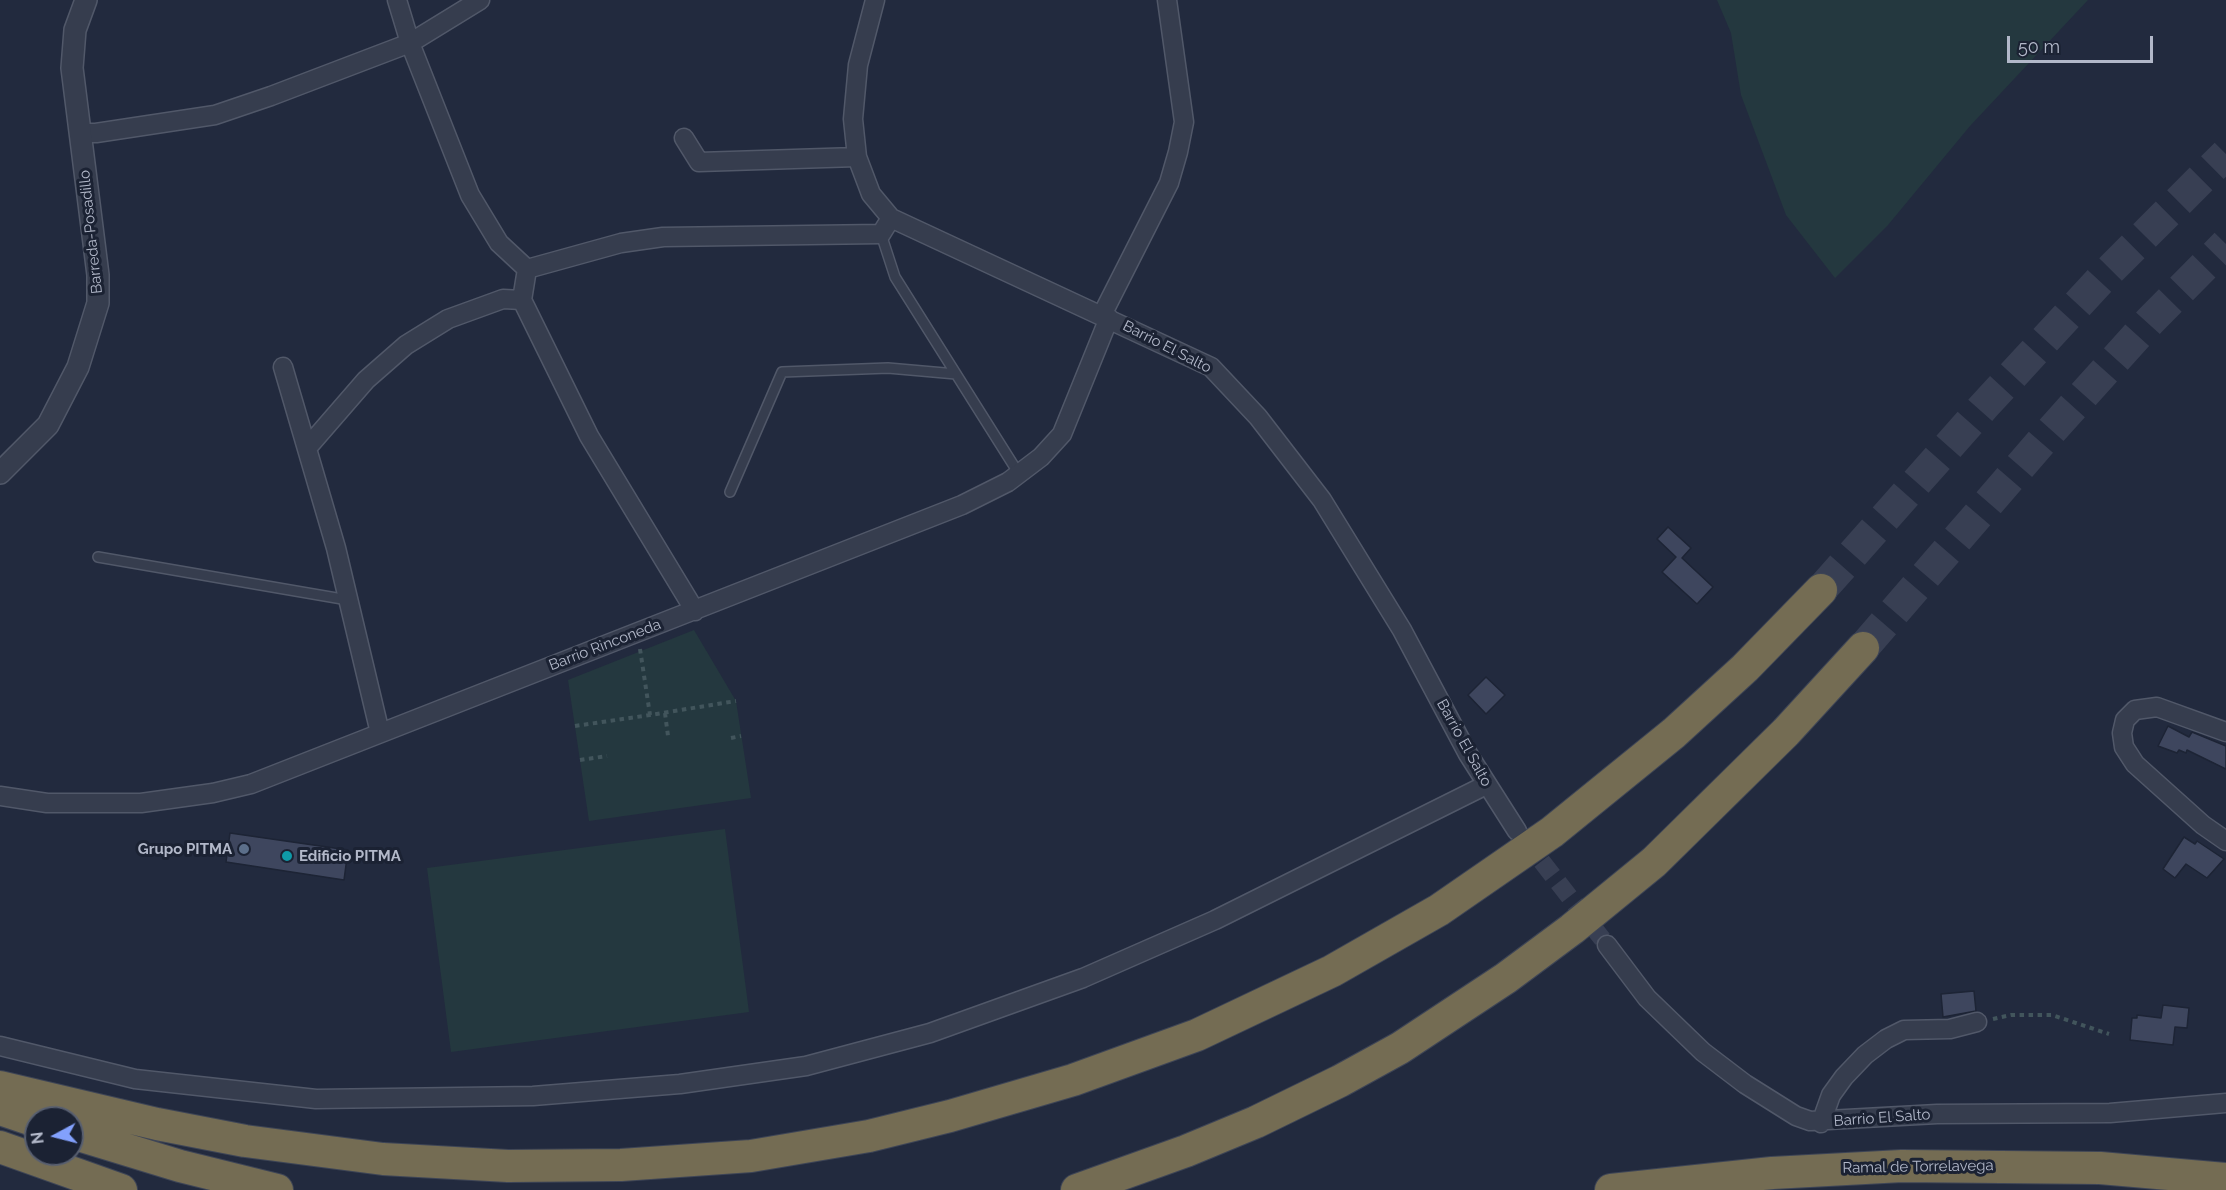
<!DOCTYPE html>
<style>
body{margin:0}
#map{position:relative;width:2226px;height:1190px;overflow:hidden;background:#222a3e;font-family:Raleway,sans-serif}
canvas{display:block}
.north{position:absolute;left:24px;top:1106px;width:60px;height:60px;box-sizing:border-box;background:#1b2233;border:2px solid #575e6f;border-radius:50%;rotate:263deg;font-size:16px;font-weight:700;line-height:24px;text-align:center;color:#b2b8c9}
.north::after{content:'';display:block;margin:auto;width:21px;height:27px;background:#83a1fd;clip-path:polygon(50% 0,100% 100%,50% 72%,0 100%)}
.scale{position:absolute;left:2007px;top:36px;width:146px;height:27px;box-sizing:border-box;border:3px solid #b2b8c9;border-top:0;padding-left:8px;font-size:18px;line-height:21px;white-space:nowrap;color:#b2b8c9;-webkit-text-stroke:4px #1b2233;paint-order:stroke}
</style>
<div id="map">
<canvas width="2226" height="1190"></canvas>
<div class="north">N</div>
<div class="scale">50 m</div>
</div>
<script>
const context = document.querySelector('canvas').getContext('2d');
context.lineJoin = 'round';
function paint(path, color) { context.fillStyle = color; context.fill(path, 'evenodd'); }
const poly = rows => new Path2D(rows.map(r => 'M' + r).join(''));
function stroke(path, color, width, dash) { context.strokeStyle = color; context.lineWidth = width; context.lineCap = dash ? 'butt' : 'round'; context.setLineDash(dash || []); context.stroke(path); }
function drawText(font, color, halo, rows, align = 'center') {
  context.font = font + ' Raleway,sans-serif'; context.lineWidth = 6; context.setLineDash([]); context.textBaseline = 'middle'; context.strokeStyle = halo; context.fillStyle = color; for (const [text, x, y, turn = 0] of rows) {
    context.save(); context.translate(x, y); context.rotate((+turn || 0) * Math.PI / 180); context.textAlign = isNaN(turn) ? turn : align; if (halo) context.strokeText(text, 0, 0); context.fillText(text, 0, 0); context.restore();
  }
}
paint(poly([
 [1717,0,2088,0,1970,126,1888,225,1835,278,1786,215,1741,95,1731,33],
 [694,630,736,701,751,798,589,821,568,680],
 [725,829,749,1012,451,1052,427,868]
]), '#24383f');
const building = poly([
 [1668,527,1691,548,1682,558,1713,587,1697,604,1662,572,1676,557,1657,539,1668,527],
 [1486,677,1505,695,1486,714,1468,695,1486,677],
 [2168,726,2189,737,2192,732,2226,746,2226,769,2187,750,2186,753,2179,750,2177,753,2158,746,2168,726],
 [230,833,348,850,344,880,226,862,230,833],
 [2184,837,2195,844,2197,841,2224,859,2207,878,2186,864,2175,878,2163,869,2184,837],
 [1974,991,1976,1011,1943,1017,1941,994,1974,991],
 [2163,1005,2189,1008,2187,1028,2175,1027,2173,1045,2130,1040,2132,1018,2137,1018,2137,1015,2161,1018,2163,1005]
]);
paint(building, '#3e465e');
stroke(building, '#1d2435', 1.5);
stroke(poly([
 [1525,840,1607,945]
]), '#383f53', 18, [18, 9]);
stroke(poly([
 [1821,590,1985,405,2104,276,2226,154],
 [1863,648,2042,441,2150,321,2226,244]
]), '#383f53', 32, [32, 16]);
const service = poly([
 [881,234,895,277,1019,474],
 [730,492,782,372,888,368,956,374],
 [98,557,348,600]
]);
const minor = poly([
 [397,0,410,43,470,195,499,243,527,269],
 [875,0,858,65,853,119,857,157,871,194,891,218,1211,367,1258,417,1322,500,1402,630,1468,754,1517,831],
 [80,133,96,133,215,115,271,96,410,43,480,0],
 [684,138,699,162,857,157],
 [527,269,522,300,589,436,695,611],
 [527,269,621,243,663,237,881,234,891,218],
 [1102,315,1169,183,1178,152,1184,122,1167,0],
 [283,367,336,548,380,733],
 [307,448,366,380,406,345,448,319,503,299,522,300],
 [2226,732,2157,707,2135,710,2125,720,2122,733,2124,747,2135,764,2203,825,2226,841],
 [0,796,47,803,141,803,213,793,251,784,962,505,1008,482,1041,457,1062,434,1109,318],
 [1607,945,1647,998,1703,1052,1745,1084,1796,1116,1810,1121,1937,1114,2110,1113,2226,1103],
 [0,1046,135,1079,316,1099,533,1096,680,1084,806,1066,930,1033,1083,978,1215,920,1486,785],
 [1821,1123,1831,1095,1844,1077,1865,1055,1886,1039,1904,1030,1950,1029,1977,1022]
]);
const tertiary = poly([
 [0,473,48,425,78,367,98,303,98,275,72,68,75,30,86,0]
]);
const motorway = poly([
 [0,1087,157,1124,245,1141,383,1159,508,1166,621,1165,751,1156,869,1136,950,1116,1073,1080,1197,1035,1332,971,1439,910,1552,832,1674,733,1745,668,1821,590],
 [0,1109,36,1121],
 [72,1133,180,1166,277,1190],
 [0,1147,121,1190],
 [1077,1190,1186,1151,1256,1122,1340,1081,1400,1048,1506,978,1572,929,1654,862,1786,732,1863,648],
 [1611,1190,1772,1173,1902,1166,2100,1168,2226,1179]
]);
stroke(service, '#515869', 12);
stroke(minor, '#515869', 21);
stroke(tertiary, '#515869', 24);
stroke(motorway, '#3e4556', 34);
stroke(poly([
 [640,649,650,715,736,701],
 [665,713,668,736],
 [575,726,650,715],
 [731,738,741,736],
 [580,760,607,756],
 [1993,1019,2011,1015,2052,1015,2109,1034]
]), '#42555c', 4, [4.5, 4.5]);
stroke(service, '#363d4e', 9);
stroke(minor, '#363d4e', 18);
stroke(tertiary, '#363d4e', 21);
stroke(motorway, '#746c53', 32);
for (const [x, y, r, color] of [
 [244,849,6,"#5c6f8a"],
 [287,856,6,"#0f9aa8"]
]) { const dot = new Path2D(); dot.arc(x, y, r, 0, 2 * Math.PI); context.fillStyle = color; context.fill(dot); stroke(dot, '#1b2233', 2); }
drawText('15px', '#b2b8c9', '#1b2233', [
 ["Barreda-Posadillo",91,232,-96],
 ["Barrio El Salto",1167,347,27],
 ["Barrio Rinconeda",605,645,-21],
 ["Barrio El Salto",1464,743,61],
 ["Barrio El Salto",1882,1118,-4],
 ["Ramal de Torrelavega",1918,1167,-1]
]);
drawText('bold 15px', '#b2b8c9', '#1b2233', [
 ["Grupo PITMA",232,849],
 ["Edificio PITMA",299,856,"left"]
], 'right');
</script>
